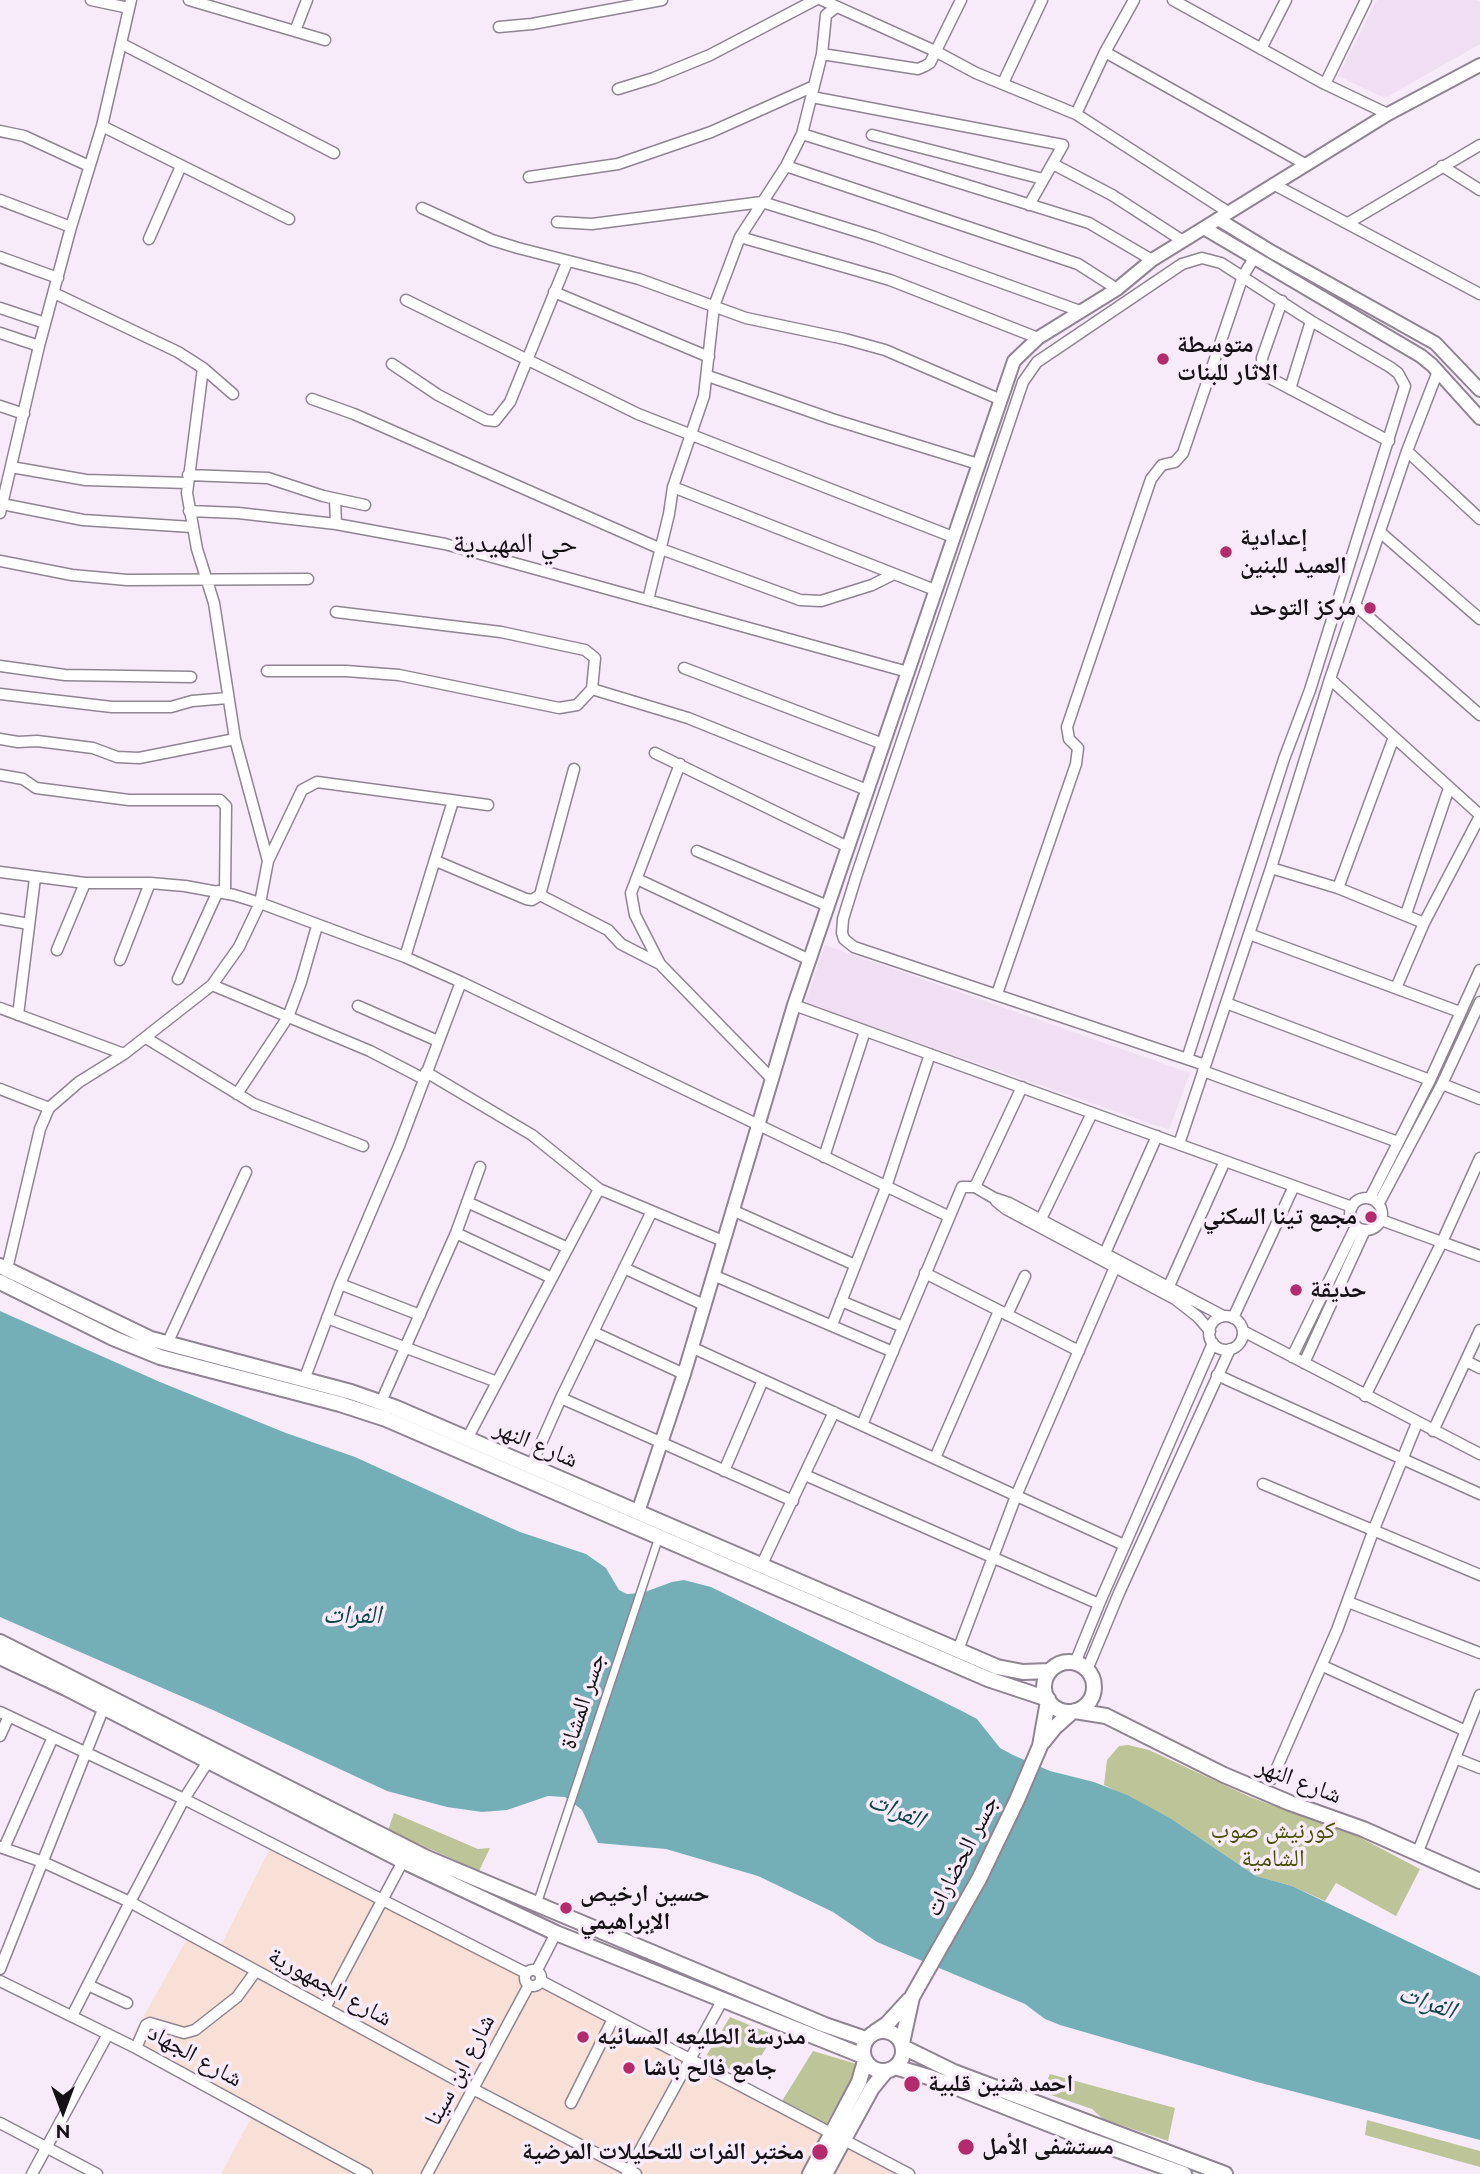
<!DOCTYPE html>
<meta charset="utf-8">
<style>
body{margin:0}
#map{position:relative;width:1480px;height:2174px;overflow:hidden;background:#f7ebf9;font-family:Raleway,sans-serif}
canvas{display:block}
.north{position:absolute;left:28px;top:2076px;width:70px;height:70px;-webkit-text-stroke:5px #f7ebf9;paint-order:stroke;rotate:180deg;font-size:19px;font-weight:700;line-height:28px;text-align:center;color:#141015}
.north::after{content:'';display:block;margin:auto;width:24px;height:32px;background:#141015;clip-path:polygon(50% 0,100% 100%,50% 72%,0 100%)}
</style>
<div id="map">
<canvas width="1480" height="2174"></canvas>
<div class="north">N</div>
</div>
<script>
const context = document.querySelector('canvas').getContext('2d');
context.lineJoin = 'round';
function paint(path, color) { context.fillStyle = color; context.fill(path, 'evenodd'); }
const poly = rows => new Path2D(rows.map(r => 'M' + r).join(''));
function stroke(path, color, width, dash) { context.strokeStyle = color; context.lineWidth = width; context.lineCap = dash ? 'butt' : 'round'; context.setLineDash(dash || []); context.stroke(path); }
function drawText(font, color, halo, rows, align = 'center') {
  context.font = font + ' Raleway,"Noto Naskh Arabic",sans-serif'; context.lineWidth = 7; context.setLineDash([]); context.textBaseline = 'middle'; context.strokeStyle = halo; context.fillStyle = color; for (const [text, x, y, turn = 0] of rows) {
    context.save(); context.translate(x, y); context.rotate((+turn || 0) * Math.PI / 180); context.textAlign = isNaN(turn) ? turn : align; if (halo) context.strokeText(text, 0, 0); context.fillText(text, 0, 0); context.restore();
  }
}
paint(poly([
 [274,1840,894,2174,221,2174,252,2116,132,2037,191,1932,220,1947]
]), '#f8e0d6');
paint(poly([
 [1377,0,1475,0,1480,2,1480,44,1385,98,1338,76],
 [825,945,1190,1073,1169,1130,805,1003]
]), '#f0def2');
paint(poly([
 [1128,1745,1149,1750,1250,1797,1359,1837,1420,1869,1396,1916,1336,1883,1325,1901,1292,1886,1256,1876,1170,1818,1104,1785,1107,1760,1119,1746],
 [394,1813,478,1849,490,1848,479,1871,388,1830],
 [730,2017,774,2035,747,2079,706,2056],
 [813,2051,860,2065,826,2124,782,2101],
 [1050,2074,1175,2108,1168,2141,1103,2119,1092,2109,1042,2092],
 [1367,2120,1480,2151,1480,2167,1365,2135]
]), '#bcc498');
paint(poly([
 [0,1311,160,1382,286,1433,355,1457,520,1532,586,1554,606,1568,619,1590,627,1594,642,1593,672,1582,684,1580,711,1587,962,1711,977,1719,1000,1748,1013,1755,1050,1771,1094,1782,1127,1795,1170,1818,1256,1876,1292,1886,1480,1976,1480,2140,1257,2082,1060,2025,1045,2019,1025,2004,877,1942,833,1912,758,1876,666,1849,598,1843,582,1810,565,1797,548,1796,507,1810,482,1812,447,1807,387,1791,215,1711,0,1617]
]), '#74afb8');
const pedestrian = poly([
 [537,1904,659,1537]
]);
const minor = poly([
 [91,0,129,8],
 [189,0,325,40],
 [822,0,935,51,976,73,1076,114,1228,212],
 [1173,0,1325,84,1388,114],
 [499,27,532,24,662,0],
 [295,31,307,0],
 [122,44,334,153],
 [1261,49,1286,0],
 [1105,52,1305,164],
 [822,54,918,69,925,66,930,63,961,0],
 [1003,83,1042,0],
 [1325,84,1366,0],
 [618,89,654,78,710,55,815,0],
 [812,97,1063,145,1029,205],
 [1076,114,1105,52,1134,0],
 [102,126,289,219],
 [0,131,24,136,89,166],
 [802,134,1089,223,1152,260],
 [872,135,1043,179],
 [1053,164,1112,195,1183,241],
 [786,166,1078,264,1117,289],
 [1442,166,1480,190],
 [529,177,618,164,711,132,814,86],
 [1273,184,1480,294],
 [0,200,71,227],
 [422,208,492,240,518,248,639,279,746,318,845,339,885,350,999,399],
 [557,222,592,224,762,202,875,237,1080,311],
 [1348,223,1480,145],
 [740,237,890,280,1038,338],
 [149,239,181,166],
 [0,257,58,278],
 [554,292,709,357],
 [54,293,178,352,203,368,233,394],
 [406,300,638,414,953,537],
 [1282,301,1262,358,1262,368,1266,376,1389,441],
 [0,308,45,323],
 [0,333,39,346],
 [392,364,438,395,486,420,495,421,510,402,567,262],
 [708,376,832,419,978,464],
 [1290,389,1311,321],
 [312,399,354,414,661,549,800,600,821,601,872,585,894,574],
 [0,406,24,414],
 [1407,451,1480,519],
 [11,467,86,480,188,483],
 [188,475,268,478,323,496,365,505],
 [673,487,935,590],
 [335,499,336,524],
 [2,504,83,520,192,527],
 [189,511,238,513,336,524,445,544,908,672],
 [0,513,39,346,71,227,102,126,131,0],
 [1380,532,1480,619],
 [0,561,72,575,127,580,308,579],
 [648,600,669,514,673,487,704,396,714,306,740,237,786,166,802,134,822,54,826,15,835,8],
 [1355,605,1480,715],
 [0,666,65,675,191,677],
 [684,668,883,744],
 [267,671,346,671,399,675,559,708,577,705,592,689,595,658,585,650,501,632,336,612],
 [1330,679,1480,815],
 [592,689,688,718,867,790],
 [0,694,112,707,171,707,192,701,228,698],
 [0,739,18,742,37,741,93,748,117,757,139,758,235,739],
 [655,753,848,847],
 [0,775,23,779,36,788,129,800,220,800,226,806,225,893],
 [697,851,828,906],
 [268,861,302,790,317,782,488,805],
 [436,861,526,899,532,900,540,895,574,769],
 [1271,868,1338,888,1424,923],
 [0,872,85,883,150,883,185,886,234,895,260,903,405,957,461,982,948,1216],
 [637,879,810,960],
 [1338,888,1394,737],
 [540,895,608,930,621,944,660,964,772,1079],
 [1406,914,1449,788],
 [0,919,29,924],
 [1249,934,1460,1012],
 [57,950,85,883],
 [405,957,453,801],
 [120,960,150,883],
 [660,964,635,915,631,893,680,764],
 [178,979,218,891],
 [212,985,370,1051,424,1079],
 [1396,988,1424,923,1480,816],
 [997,994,1076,764,1078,748,1069,739,1067,727,1151,479,1162,465,1175,462,1183,453,1243,276,1254,258],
 [1226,1003,1430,1080],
 [794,1005,1352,1207],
 [358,1006,438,1041],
 [0,1008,124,1054],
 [18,1015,35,878],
 [146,1038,254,1104,363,1146],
 [1187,1059,1284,759,1310,690,1405,386,1398,373,1390,367,1311,321,1221,263,1202,258,1182,264,1037,362,1023,382,856,877,843,919,842,933,844,939,854,947,1205,1065],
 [1203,1071,1398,1142],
 [426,1072,532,1135,599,1189,723,1241],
 [1442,1084,1480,1099],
 [0,1089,49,1108],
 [237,1094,288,1017,301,982,317,926],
 [1179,1144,1271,868,1330,679,1407,451,1438,371],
 [824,1157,865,1031],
 [975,1187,1022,1087],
 '1350 1214a16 16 0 1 1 32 0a16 16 0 1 1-32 0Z',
 [1370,1198,1430,1080,1480,970],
 [996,1201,1006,1209,1175,1299,1198,1317,1210,1331],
 [467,1202,568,1248],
 [1379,1203,1442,1084,1480,1002],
 [732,1210,855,1265],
 [1041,1219,1092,1113],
 [1381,1220,1480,1256],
 [456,1233,552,1278],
 [1105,1253,1157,1136],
 [624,1268,704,1305],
 [7,1269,40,1129,49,1108,79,1082,124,1054,212,985,239,947,260,903,268,861,235,739,214,603,197,549,187,493,203,368],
 [925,1273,1079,1351],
 [713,1275,893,1352],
 [340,1284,420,1315],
 [1169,1286,1225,1161],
 [841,1301,903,1327],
 [1007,1315,1025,1276],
 '1209 1333a17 17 0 1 1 34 0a17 17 0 1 1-34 0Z',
 [327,1318,497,1382],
 [1233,1318,1294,1186],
 [832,1325,886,1187,930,1054],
 [1243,1331,1480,1454],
 [593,1332,684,1374],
 [167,1344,246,1172],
 [691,1347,1124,1545],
 [1292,1357,1356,1226],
 [1466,1361,1480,1368],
 [1304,1363,1365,1230],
 [1217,1375,1480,1494],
 [304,1380,340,1284,399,1146,461,982],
 [1365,1396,1442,1242,1480,1158],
 [561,1398,793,1501],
 [381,1402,456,1233,480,1167],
 [862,1425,962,1187,975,1187,994,1198,1009,1203,1223,1316],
 [1433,1431,1480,1330],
 [467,1439,599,1189],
 [935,1458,999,1311],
 [531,1466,561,1398,651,1213],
 [724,1471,763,1380],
 [805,1475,1099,1604],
 [1263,1484,1480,1575],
 [762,1564,834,1412],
 [1348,1602,1480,1653],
 [958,1650,1016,1496,1115,1267],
 [1075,1663,1099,1604,1213,1343],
 [1323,1666,1466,1731],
 [1087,1670,1119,1593,1230,1349],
 [0,1712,184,1799,526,1973],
 [0,1736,9,1716],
 [1455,1758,1480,1768],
 [1272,1779,1337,1630,1374,1529,1417,1423],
 [0,1847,43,1862,130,1902,473,2089,636,2174],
 [4,1848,53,1737],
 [1417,1854,1480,1695],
 [0,1969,104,1707],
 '525 1978a8 8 0 1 1 16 0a8 8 0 1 1-16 0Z',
 [537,1970,556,1933],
 [0,1981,136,2048,367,2174],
 [541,1981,909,2174],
 [88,1985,127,2003],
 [325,2008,403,1861],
 [72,2016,130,1902,184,1799,209,1760],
 [136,2048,146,2025,150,2023,184,2033,195,2030,237,1997,256,1971],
 [571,2103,613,2019],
 [0,2123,97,2174],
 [32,2174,108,2034],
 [427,2174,529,1985],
 [627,2174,722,2001]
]);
const tertiary = poly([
 [1218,219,1272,252,1435,343,1480,390],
 [1204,228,1421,356,1432,365,1480,418],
 [638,1512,684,1374,794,1005,1014,361,1038,338,1117,289,1152,260,1388,114,1480,65]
]);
const secondary = poly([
 [0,1266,151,1339,351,1392,394,1407,997,1667,1023,1672,1050,1671],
 [0,1282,113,1338,160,1357,340,1404,386,1419,988,1679,1048,1699],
 [0,1642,427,1858,825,2025,866,2039],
 [0,1657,66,1688,403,1861,556,1933,863,2056],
 '1044 1687a25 25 0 1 1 50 0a25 25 0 1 1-50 0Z',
 [1075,1711,1106,1716,1224,1775,1290,1803,1363,1829,1480,1881],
 [1043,1742,1055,1727,1072,1712],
 '863 2051a20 20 0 1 1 40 0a20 20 0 1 1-40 0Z',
 [875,2032,887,2024,909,2000],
 [902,2043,912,1997,979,1879,1017,1800,1040,1746,1048,1701],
 [903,2047,954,2072,1225,2174],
 [895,2067,932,2078,1079,2136,1184,2174],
 [810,2174,859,2082,865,2061],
 [825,2174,872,2088,886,2071]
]);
stroke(pedestrian, '#8f8491', 10);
stroke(minor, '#8f8491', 13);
stroke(tertiary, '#8f8491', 16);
stroke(secondary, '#8f8491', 18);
stroke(pedestrian, '#fff', 7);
stroke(minor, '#fff', 10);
stroke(tertiary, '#fff', 12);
stroke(secondary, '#fff', 14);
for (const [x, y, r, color] of [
 [1163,359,7,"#b32b6c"],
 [1226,552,7,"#b32b6c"],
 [1370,608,7,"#b32b6c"],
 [1371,1217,7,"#b32b6c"],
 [1296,1290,7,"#b32b6c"],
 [566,1908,7,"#b32b6c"],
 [583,2037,7,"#b32b6c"],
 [629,2068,7,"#b32b6c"],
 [912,2084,9,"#b32b6c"],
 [966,2147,9,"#b32b6c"],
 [820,2152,9,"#b32b6c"]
]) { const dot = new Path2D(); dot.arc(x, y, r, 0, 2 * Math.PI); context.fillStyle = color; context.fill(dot); stroke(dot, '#f7ebf9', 2.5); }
drawText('bold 24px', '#141015', '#f7ebf9', [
 ["متوسطة",1177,345],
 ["الاثار للبنات",1177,373],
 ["إعدادية",1240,538],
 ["العميد للبنين",1240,566],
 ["مركز التوحد",1356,608,"right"],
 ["مجمع تينا السكني",1357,1217,"right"],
 ["حديقة",1310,1290],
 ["حسين ارخيص",580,1894],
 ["الإبراهيمي",580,1922],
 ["مدرسة الطليعه المسائيه",597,2037],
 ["جامع فالح باشا",643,2068],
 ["احمد شنين قلبية",928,2084],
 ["مستشفى الأمل",982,2147],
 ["مختبر الفرات للتحليلات المرضية",804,2152,"right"]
], 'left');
drawText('24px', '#141015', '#f7ebf9', [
 ["شارع النهر",536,1444,23],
 ["جسر المشاة",583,1701,-72],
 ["شارع النهر",1299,1781,21],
 ["جسر الحضارات",962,1856,-63],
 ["شارع الجمهورية",330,1987,29],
 ["شارع الجهاد",195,2056,29],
 ["شارع ابن سينا",460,2070,-62]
]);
drawText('24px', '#464e00', '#f7ebf9', [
 ["كورنيش صوب",1273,1831],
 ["الشامية",1273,1859]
]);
drawText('italic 26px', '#0b444b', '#f7ebf9', [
 ["الفرات",352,1615],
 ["الفرات",896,1810,23],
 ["الفرات",1427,2002,19]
]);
drawText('28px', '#141015', '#f7ebf9', [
 ["حي المهيدية",515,544]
]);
</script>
